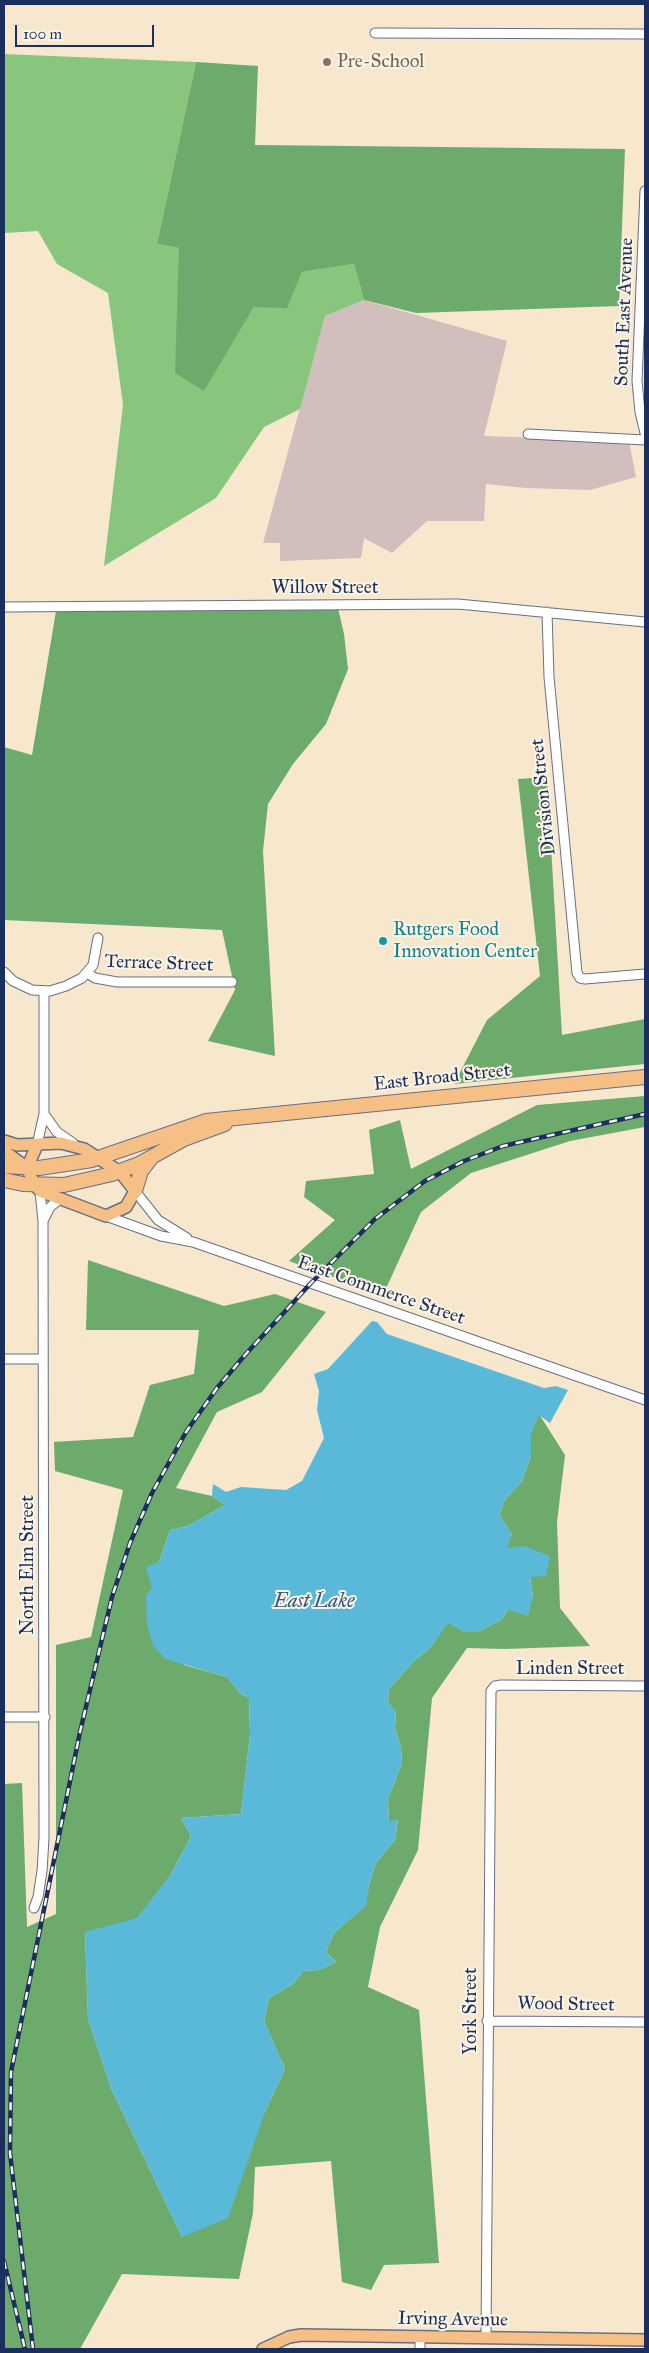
<!DOCTYPE html>
<style>
body{margin:0}
#map{position:relative;width:649px;height:2353px;overflow:hidden;background:#f6e7cd;font-family:"IM FELL Great Primer",serif}
canvas{display:block}
.frame{position:absolute;inset:0;border:5px solid #1b2f5e;pointer-events:none}
.scale{position:absolute;left:15px;top:25px;width:139px;height:22px;box-sizing:border-box;border:2px solid #1b2f5e;border-top:0;padding-left:6px;font-size:15px;line-height:18px;white-space:nowrap;color:#1b2f5e;-webkit-text-stroke:4px #fcf5e5;paint-order:stroke}
</style>
<div id="map">
<canvas width="649" height="2353"></canvas>
<div class="frame"></div>
<div class="scale">100 m</div>
</div>
<script>
const context = document.querySelector('canvas').getContext('2d');
context.lineJoin = 'round';
function paint(path, color) { context.fillStyle = color; context.fill(path, 'evenodd'); }
const poly = rows => new Path2D(rows.map(r => 'M' + r).join(''));
function stroke(path, color, width, dash) { context.strokeStyle = color; context.lineWidth = width; context.lineCap = dash ? 'butt' : 'round'; context.setLineDash(dash || []); context.stroke(path); }
function drawText(font, color, halo, rows, align = 'center') {
  context.font = font + ' "IM FELL Great Primer",serif'; context.lineWidth = 4; context.setLineDash([]); context.textBaseline = 'middle'; context.strokeStyle = halo; context.fillStyle = color; for (const [text, x, y, turn = 0] of rows) {
    context.save(); context.translate(x, y); context.rotate((+turn || 0) * Math.PI / 180); context.textAlign = isNaN(turn) ? turn : align; if (halo) context.strokeText(text, 0, 0); context.fillText(text, 0, 0); context.restore();
  }
}
paint(poly([
 [364,300,507,341,484,436,629,441,636,477,590,490,526,488,486,484,484,521,427,521,392,553,364,538,361,558,280,561,280,543,263,543,325,316]
]), '#d1bfbe');
paint(poly([
 [4,54,196,62,157,244,179,248,179,300,204,390,254,307,287,307,302,272,354,264,364,300,325,316,300,409,264,427,216,498,104,566,123,405,108,293,57,264,38,231,4,233]
]), '#87c67c');
paint(poly([
 [196,62,258,66,255,145,625,149,619,306,416,313,364,300,354,264,302,272,287,308,254,307,204,391,175,373,179,248,157,244],
 [337,604,344,634,348,669,326,724,293,764,268,804,263,851,275,1056,208,1041,235,990,222,930,4,920,4,747,32,755,56,611],
 [547,777,562,1035,645,1019,645,1064,454,1084,487,1020,540,976,518,779],
 [645,1096,645,1127,570,1141,471,1173,421,1212,383,1295,289,1261,335,1220,304,1197,306,1181,374,1174,369,1130,400,1120,411,1169,537,1105],
 [88,1260,224,1306,275,1294,326,1312,262,1392,217,1412,176,1488,212,1496,225,1505,188,1526,170,1530,159,1562,184,1665,227,1677,241,1694,249,1698,250,1735,241,1814,181,1818,191,1836,170,1876,137,1919,85,1933,88,2019,111,2088,182,2237,265,2112,285,2069,264,2021,269,1998,293,1984,303,1971,319,1970,336,1962,326,1952,334,1933,365,1906,369,1885,376,1863,395,1840,398,1820,389,1822,388,1799,402,1763,401,1748,395,1728,396,1712,388,1703,389,1689,414,1661,430,1648,448,1622,464,1632,478,1632,501,1620,508,1610,533,1597,530,1577,506,1549,512,1534,499,1515,505,1500,522,1481,531,1456,531,1433,539,1414,565,1455,557,1522,560,1608,590,1646,505,1649,467,1648,432,1698,418,1850,380,1927,368,1987,419,2010,439,2263,384,2265,371,2290,342,2282,331,2161,255,2167,253,2213,239,2279,122,2274,80,2349,4,2349,4,1784,22,1783,27,1927,56,1914,56,1645,91,1637,123,1490,55,1471,54,1442,133,1437,150,1385,194,1374,199,1330,86,1330]
]), '#6dab6c');
paint(poly([
 [372,1321,377,1322,387,1334,544,1388,556,1386,568,1390,550,1423,539,1415,531,1433,531,1456,522,1481,505,1500,499,1515,512,1534,507,1548,524,1546,550,1556,546,1576,530,1577,533,1597,528,1616,508,1610,501,1620,478,1632,464,1632,448,1623,430,1648,414,1661,389,1689,388,1703,396,1711,395,1728,401,1748,402,1763,388,1799,389,1822,398,1819,395,1840,376,1863,369,1885,366,1906,334,1933,326,1952,336,1962,319,1970,303,1971,293,1984,269,1998,264,2021,285,2069,265,2112,228,2218,182,2237,111,2088,88,2019,85,1932,137,1918,170,1876,191,1836,181,1818,241,1814,250,1735,249,1698,241,1694,227,1677,165,1659,153,1645,147,1624,146,1596,152,1588,146,1567,159,1562,170,1530,188,1526,225,1505,212,1496,213,1484,226,1492,241,1487,286,1490,302,1481,324,1438,317,1410,319,1391,314,1374,328,1369]
]), '#5ab9d8');
const minor = poly([
 [375,33,645,34],
 [645,191,637,381,640,412,645,433],
 [528,434,645,440],
 [4,607,458,604,645,622],
 [547,612,549,677,577,973,580,978,585,979,645,974],
 [4,972,13,981,32,990,50,991,66,986,82,978,93,965,98,938],
 [87,973,95,978,117,982,232,982],
 [44,1114,57,1132,73,1143],
 [37,1145,44,1114,44,992],
 [135,1191,158,1220,187,1238],
 [106,1216,161,1236,193,1242,645,1400],
 [43,1221,50,1207,60,1199],
 [4,1359,43,1359],
 [4,1717,45,1717],
 [34,1908,38,1897,42,1871,44,1838,43,1221,40,1191],
 [487,2021,645,2022],
 [486,2338,491,1691,495,1686,501,1685,645,1686],
 [420,2349,420,2336]
]);
const major = poly([
 [4,1141,17,1145,61,1143,84,1149,120,1172,135,1191,126,1207,106,1216,40,1191,35,1185,27,1168,4,1151],
 [27,1168,37,1145],
 [263,2349,289,2337,301,2335,645,2340]
]);
const highway = poly([
 [4,1166,39,1168,92,1160,206,1121,645,1077],
 [4,1180,23,1184,64,1185,112,1174,139,1164,184,1139,225,1124],
 [135,1191,141,1171,151,1158]
]);
stroke(minor, '#686f85', 11);
stroke(major, '#686f85', 14);
stroke(highway, '#686f85', 16);
stroke(minor, '#fff', 9);
stroke(major, '#f5bf86', 11);
stroke(highway, '#f5bf86', 14);
const rail = poly([
 [4,2261,25,2349],
 [33,2349,10,2153,11,2072,80,1732,112,1597,130,1543,152,1493,186,1432,217,1388,245,1355,311,1283,375,1219,425,1181,464,1161,503,1146,645,1114]
]);
stroke(rail, '#1b2f5e', 4.5);
stroke(rail, '#fcf5e5', 2.5, [8]);
for (const [x, y, r, color] of [
 [327,62,5,"#8d6e63"],
 [383,941,5,"#0f9aa8"]
]) { const dot = new Path2D(); dot.arc(x, y, r, 0, 2 * Math.PI); context.fillStyle = color; context.fill(dot); stroke(dot, '#fcf5e5', 2); }
drawText('19px', '#785e54', '#fcf5e5', [
 ["Pre-School",337,62]
], 'left');
drawText('19px', '#1b2f5e', '#fcf5e5', [
 ["South East Avenue",625,312,-88],
 ["Willow Street",325,588],
 ["Division Street",544,797,-96],
 ["Terrace Street",159,964,2],
 ["East Broad Street",442,1078,-6],
 ["East Commerce Street",381,1291,19],
 ["North Elm Street",28,1565,-90],
 ["Linden Street",570,1669],
 ["Wood Street",566,2005,1],
 ["York Street",471,2011,-90],
 ["Irving Avenue",453,2320,1]
]);
drawText('19px', '#0d838f', '#fcf5e5', [
 ["Rutgers Food",393,930],
 ["Innovation Center",393,952]
], 'left');
drawText('italic 20px', '#2e5883', '#fcf5e5', [
 ["East Lake",314,1602]
]);
</script>
